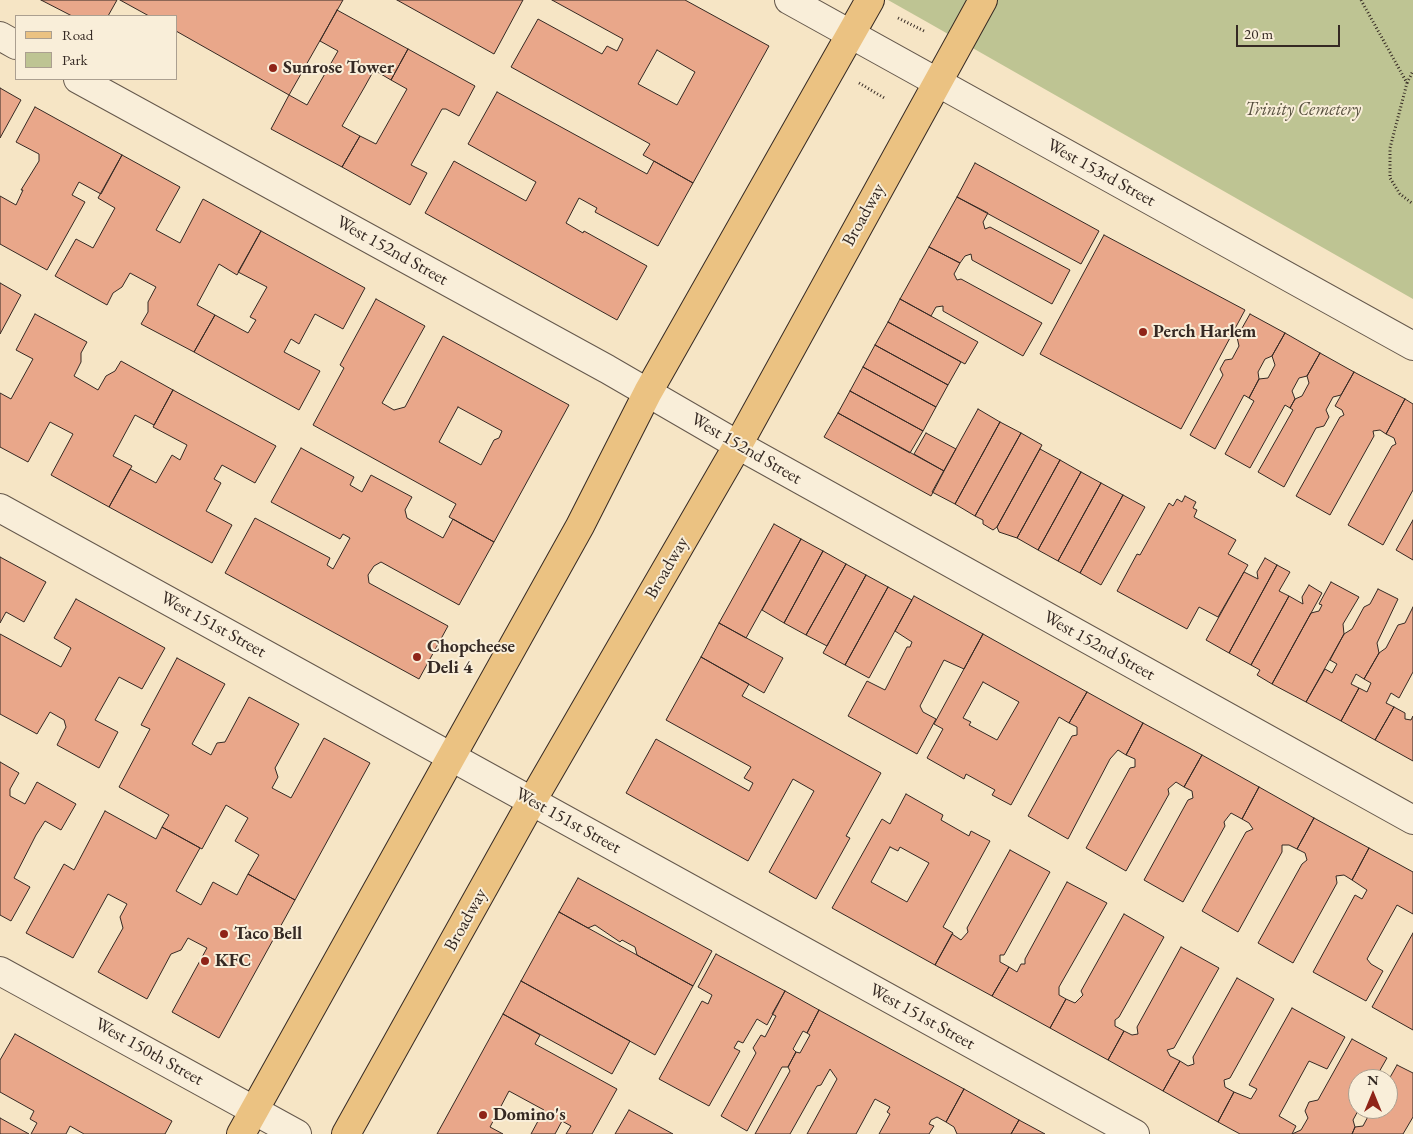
<!DOCTYPE html>
<style>
body{margin:0}
#map{position:relative;width:1413px;height:1134px;overflow:hidden;background:#f6e5c5;font-family:"EB Garamond",serif}
canvas{display:block}
.legend{position:absolute;left:15px;top:15px;width:162px;height:65px;box-sizing:border-box;background:#f9eed9;border:1px solid #ab9f90;margin:0;padding:6px 9px;list-style:none;font-size:15px;color:#352923}
.legend li{display:flex;align-items:center;gap:10px;height:25px}
.legend b{width:25px;border:1px solid #ab9f90}
.north{position:absolute;left:1348px;top:1069px;width:50px;height:50px;box-sizing:border-box;background:#f9eed9;border:1px solid #ab9f90;border-radius:50%;rotate:0deg;font-size:14px;font-weight:700;line-height:20px;text-align:center;color:#352923}
.north::after{content:'';display:block;margin:auto;width:18px;height:22px;background:#8f2418;clip-path:polygon(50% 0,100% 100%,50% 72%,0 100%)}
.scale{position:absolute;left:1236px;top:25px;width:104px;height:22px;box-sizing:border-box;border:2px solid #352923;border-top:0;padding-left:6px;font-size:15px;line-height:18px;white-space:nowrap;color:#352923;-webkit-text-stroke:4px #f9eed9;paint-order:stroke}
</style>
<div id="map">
<canvas width="1413" height="1134"></canvas>
<ul class="legend">
<li><b style="height:6px;background:#ebc282"></b>Road</li>
<li><b style="height:14px;background:#bec493"></b>Park</li>
</ul>
<div class="north">N</div>
<div class="scale">20 m</div>
</div>
<script>
const context = document.querySelector('canvas').getContext('2d');
context.lineJoin = 'round';
function paint(path, color) { context.fillStyle = color; context.fill(path, 'evenodd'); }
const poly = rows => new Path2D(rows.map(r => 'M' + r).join(''));
function stroke(path, color, width, dash) { context.strokeStyle = color; context.lineWidth = width; context.lineCap = dash ? 'butt' : 'round'; context.setLineDash(dash || []); context.stroke(path); }
function drawText(font, color, halo, rows, align = 'center') {
  context.font = font + ' "EB Garamond",serif'; context.lineWidth = 4; context.setLineDash([]); context.textBaseline = 'middle'; context.strokeStyle = halo; context.fillStyle = color; for (const [text, x, y, turn = 0] of rows) {
    context.save(); context.translate(x, y); context.rotate((+turn || 0) * Math.PI / 180); context.textAlign = isNaN(turn) ? turn : align; if (halo) context.strokeText(text, 0, 0); context.fillText(text, 0, 0); context.restore();
  }
}
paint(poly([
 [888,0,1413,0,1413,299,927,22]
]), '#bec493');
const building = poly([
 [41,0,117,0,108,16,72,16,41,0],
 [120,0,343,0,289,95,176,31,176,16,149,16,120,0],
 [397,0,523,0,494,54,397,0],
 [552,0,685,0,769,46,693,183,643,155,650,144,511,67,538,19,602,54,607,46,617,51,623,39,552,0],
 [657,50,695,72,677,105,638,84,657,50],
 [337,10,408,49,391,80,374,70,364,88,342,126,360,136,342,167,271,129,289,95,307,105,338,51,320,41,337,10],
 [408,49,475,86,459,116,446,109,442,109,411,165,427,173,410,205,342,167,360,136,376,144,407,89,391,80,408,49],
 [0,88,21,100,0,138,0,88],
 [497,92,647,174,654,161,693,183,658,246,595,212,597,208,579,198,566,223,583,233,584,231,647,266,617,320,425,213,454,161,526,201,536,182,468,144,497,92],
 [35,107,122,155,101,194,79,182,72,195,85,202,47,270,0,244,0,196,16,205,23,190,21,190,39,161,39,154,16,142,35,107],
 [122,155,180,187,156,230,180,243,203,199,261,231,237,275,219,264,197,305,215,315,194,352,141,324,148,312,148,302,156,287,130,273,122,287,113,293,107,305,55,276,76,239,93,248,115,208,98,198,122,155],
 [975,163,1099,231,1081,264,957,197,975,163],
 [957,197,988,213,983,222,985,229,990,227,1070,270,1052,304,972,260,971,254,965,256,960,263,929,247,957,197],
 [261,231,365,288,343,329,315,314,299,344,291,339,284,352,320,371,299,410,194,352,215,315,248,333,256,320,250,317,267,287,238,272,261,231],
 [1104,235,1245,310,1181,429,1040,354,1104,235],
 [929,247,960,263,954,274,957,280,961,279,1042,323,1023,356,943,311,943,306,936,307,931,316,900,299,929,247],
 [0,283,21,295,0,334,0,283],
 [376,299,425,326,382,403,394,410,405,407,443,336,569,405,494,542,449,517,456,504,313,425,344,368,340,365,376,299],
 [458,407,502,431,499,438,494,440,481,465,439,442,458,407],
 [900,299,978,342,965,364,888,322,900,299],
 [35,314,87,342,81,353,81,362,74,376,98,390,106,376,115,371,121,361,173,390,154,425,135,415,113,456,132,466,109,507,51,475,73,434,50,422,28,462,0,447,0,393,11,399,33,359,16,350,35,314],
 [1250,314,1285,333,1272,356,1265,359,1258,372,1259,379,1249,398,1244,395,1215,449,1190,435,1223,375,1220,369,1225,360,1232,359,1239,346,1237,337,1250,314],
 [888,322,961,362,948,385,875,345,888,322],
 [1285,333,1320,353,1307,376,1299,378,1292,391,1295,399,1290,408,1285,405,1250,468,1225,454,1254,401,1249,398,1259,379,1268,378,1275,365,1272,356,1285,333],
 [875,345,948,385,936,407,863,367,875,345],
 [1320,353,1354,372,1341,395,1333,397,1326,410,1329,417,1324,426,1316,428,1284,487,1258,472,1293,410,1290,408,1295,399,1302,396,1309,383,1307,376,1320,353],
 [863,367,936,407,923,431,850,391,863,367],
 [1354,372,1405,399,1386,434,1380,430,1373,431,1374,436,1330,515,1296,496,1340,417,1344,415,1342,410,1335,406,1354,372],
 [173,390,276,446,255,483,222,465,214,479,221,483,206,511,232,525,212,563,109,507,130,469,156,483,172,455,180,460,187,445,153,427,173,390],
 [850,391,923,431,910,453,838,413,850,391],
 [1405,399,1413,404,1413,490,1383,545,1348,525,1392,446,1396,444,1394,438,1386,434,1405,399],
 [978,409,1000,422,955,504,932,492,978,409],
 [838,413,944,471,931,496,824,437,838,413],
 [1000,422,1021,433,975,516,955,504,1000,422],
 [926,433,956,449,944,471,914,454,926,433],
 [1021,433,1042,445,997,527,993,530,983,524,983,520,975,516,1021,433],
 [301,448,354,477,350,485,362,492,371,475,412,497,405,510,407,518,443,538,453,519,494,542,459,605,381,562,374,566,368,575,369,583,448,626,419,679,225,573,255,518,330,558,327,565,333,569,350,538,343,534,340,539,271,502,301,448],
 [1040,449,1060,460,1017,538,999,532,997,527,1040,449],
 [1060,460,1081,472,1038,550,1017,538,1060,460],
 [1081,472,1101,483,1058,561,1038,550,1081,472],
 [1101,483,1123,495,1080,573,1058,561,1101,483],
 [1123,495,1145,507,1101,585,1080,573,1123,495],
 [1185,496,1196,502,1193,508,1197,510,1194,517,1236,540,1228,554,1248,565,1218,617,1199,607,1187,629,1117,591,1137,554,1140,555,1169,503,1173,506,1177,499,1182,502,1185,496],
 [1413,520,1413,560,1396,550,1413,520],
 [774,524,801,539,746,638,719,623,774,524],
 [801,539,823,551,784,623,762,610,801,539],
 [823,551,846,564,806,635,784,623,823,551],
 [0,557,46,582,24,622,6,612,0,623,0,557],
 [1265,558,1277,565,1229,653,1206,640,1244,572,1258,579,1257,572,1265,558],
 [846,564,866,575,827,646,806,635,846,564],
 [1277,565,1290,572,1279,591,1289,596,1251,665,1229,653,1277,565],
 [866,575,888,587,845,665,823,653,866,575],
 [1331,582,1359,597,1343,624,1344,634,1306,702,1272,684,1311,613,1319,611,1322,605,1319,604,1331,582],
 [1309,585,1322,593,1272,684,1257,675,1260,670,1251,665,1289,596,1303,604,1302,597,1309,585],
 [888,587,912,600,869,678,845,665,888,587],
 [1378,589,1398,599,1377,643,1379,653,1364,679,1356,674,1351,684,1359,688,1341,721,1306,702,1325,669,1332,673,1337,664,1330,660,1344,634,1352,629,1364,607,1370,604,1378,589],
 [914,596,983,634,964,669,944,660,920,706,923,712,936,719,917,754,848,716,867,681,885,690,907,647,910,647,912,642,895,631,914,596],
 [76,599,165,648,142,689,119,677,95,720,118,732,99,768,57,745,66,727,64,720,50,712,37,734,0,714,0,634,61,667,71,648,54,638,76,599],
 [1413,607,1413,672,1399,698,1391,693,1386,703,1394,707,1375,740,1341,721,1359,688,1367,692,1371,683,1364,679,1379,653,1386,648,1398,625,1405,623,1413,607],
 [719,623,783,658,764,693,701,657,719,623],
 [983,634,1087,692,1069,723,1059,717,1011,805,992,795,995,790,966,774,964,779,927,758,943,729,934,724,983,634],
 [983,682,1019,702,997,740,969,725,971,722,963,718,983,682],
 [701,657,749,684,742,696,881,773,846,836,850,838,816,899,769,872,814,791,793,779,748,861,626,793,656,739,749,791,753,783,744,778,751,767,666,720,701,657],
 [177,658,225,684,192,744,202,750,211,755,217,743,225,742,249,697,299,724,275,768,278,777,272,788,291,798,324,738,370,763,295,900,248,874,259,855,235,841,248,818,226,805,202,849,162,827,169,815,119,787,150,729,141,725,177,658],
 [1087,692,1143,723,1126,755,1118,750,1110,759,1068,839,1028,816,1072,736,1077,735,1077,727,1069,723,1087,692],
 [1394,707,1405,713,1405,719,1411,720,1413,716,1413,761,1375,740,1394,707],
 [1143,723,1202,755,1184,787,1176,782,1168,789,1169,794,1126,871,1086,848,1130,768,1135,767,1135,759,1126,755,1143,723],
 [1202,755,1259,787,1242,819,1231,813,1224,822,1225,826,1183,902,1144,880,1188,800,1193,798,1192,791,1184,787,1202,755],
 [0,762,19,773,10,789,10,796,25,804,37,782,76,804,61,830,45,821,36,835,14,878,30,887,11,921,0,915,0,762],
 [1259,787,1314,818,1297,849,1289,845,1282,845,1282,852,1238,932,1202,911,1246,832,1253,829,1249,823,1242,819,1259,787],
 [906,794,943,815,941,820,969,836,971,831,990,841,943,927,953,933,935,965,832,908,882,819,890,824,906,794],
 [890,847,898,851,900,847,929,863,907,902,871,882,890,847],
 [105,811,156,839,162,827,200,848,176,891,201,905,213,882,237,895,248,874,295,900,219,1038,172,1012,207,948,188,938,181,950,171,954,147,999,98,972,123,928,120,917,127,904,108,894,73,958,26,933,64,864,74,870,105,811],
 [1314,818,1369,848,1352,880,1344,875,1336,876,1337,883,1293,963,1258,943,1302,864,1307,860,1305,853,1297,849,1314,818],
 [1369,848,1413,872,1413,914,1397,905,1367,959,1371,964,1383,971,1366,1001,1313,972,1355,895,1362,899,1367,890,1352,880,1369,848],
 [1010,850,1050,872,1004,955,1000,955,1000,962,1009,967,992,996,935,965,952,934,961,940,968,932,967,928,1010,850],
 [578,878,712,951,693,986,637,955,635,947,622,940,620,942,595,925,588,928,559,912,578,878],
 [1067,882,1107,903,1059,987,1059,995,1066,999,1050,1028,992,996,1009,967,1017,972,1021,964,1025,964,1025,959,1067,882],
 [559,912,693,986,655,1055,521,981,559,912],
 [1124,914,1164,937,1119,1017,1115,1020,1115,1026,1124,1031,1108,1060,1050,1028,1066,999,1075,1003,1083,995,1081,991,1124,914],
 [1413,933,1413,1030,1372,1007,1413,933],
 [1181,947,1219,968,1174,1048,1167,1050,1170,1056,1180,1061,1163,1091,1108,1060,1124,1031,1132,1035,1138,1034,1137,1027,1181,947],
 [716,954,785,991,767,1025,757,1019,743,1043,738,1041,734,1048,740,1051,709,1106,659,1079,702,1001,708,1004,712,995,698,987,716,954],
 [1237,978,1274,999,1230,1078,1224,1080,1225,1087,1234,1092,1218,1122,1163,1091,1180,1061,1188,1066,1194,1064,1193,1057,1237,978],
 [521,981,630,1041,612,1074,503,1014,521,981],
 [785,991,819,1010,807,1033,803,1031,793,1049,796,1052,788,1067,782,1067,747,1131,721,1116,756,1053,753,1048,761,1035,765,1037,776,1016,772,1014,785,991],
 [1292,1008,1345,1037,1327,1069,1309,1061,1279,1116,1296,1126,1292,1134,1240,1134,1218,1122,1234,1092,1251,1099,1257,1089,1249,1085,1292,1008],
 [819,1010,964,1089,946,1122,937,1117,931,1120,929,1124,934,1126,929,1134,879,1134,890,1114,887,1112,890,1107,875,1099,856,1134,807,1134,837,1079,830,1069,821,1085,817,1086,790,1134,755,1134,790,1071,788,1067,796,1052,800,1053,810,1035,807,1033,819,1010],
 [503,1014,540,1035,535,1044,617,1089,592,1134,566,1134,571,1126,562,1121,555,1134,531,1134,544,1110,509,1091,490,1127,503,1134,437,1134,503,1014],
 [15,1034,172,1121,165,1134,84,1134,70,1126,66,1134,31,1134,37,1123,30,1119,34,1111,0,1092,0,1060,15,1034],
 [1352,1039,1387,1058,1375,1079,1358,1079,1359,1109,1353,1120,1355,1127,1352,1134,1292,1134,1301,1130,1308,1118,1305,1111,1309,1102,1318,1100,1352,1039],
 [1397,1065,1413,1073,1413,1117,1403,1134,1352,1134,1355,1127,1363,1126,1372,1109,1388,1109,1388,1081,1397,1065],
 [964,1089,1019,1120,1011,1134,957,1134,954,1127,946,1122,964,1089],
 [629,1110,673,1134,615,1134,629,1110],
 [0,1118,29,1134,0,1134,0,1118],
 [1019,1120,1045,1134,1011,1134,1019,1120]
]);
paint(building, '#e9a78a');
stroke(building, '#352923', 1);
const minor = poly([
 [789,0,1413,346],
 [0,36,16,45],
 [78,79,607,369,738,445,1413,820],
 [0,508,1135,1134],
 [0,971,297,1134]
]);
const primary = poly([
 [241,1134,580,526,648,392,870,0],
 [346,1134,532,801,738,445,983,0]
]);
stroke(minor, '#65584c', 30);
stroke(primary, '#352923', 30);
stroke(poly([
 [1361,0,1407,83,1390,148,1390,178,1400,194,1413,204],
 [898,18,926,32],
 [859,83,886,99],
 [1407,83,1413,71]
]), '#352923', 3, [1, 2.5]);
stroke(minor, '#f9eed9', 28);
stroke(primary, '#ebc282', 28);
for (const [x, y, r, color] of [
 [273,68,5,"#8f2418"],
 [1143,332,5,"#8f2418"],
 [417,657,5,"#8f2418"],
 [224,934,5,"#8f2418"],
 [205,961,5,"#8f2418"],
 [483,1115,5,"#8f2418"]
]) { const dot = new Path2D(); dot.arc(x, y, r, 0, 2 * Math.PI); context.fillStyle = color; context.fill(dot); stroke(dot, '#f9eed9', 2); }
drawText('bold 18px', '#352923', '#f9eed9', [
 ["Sunrose Tower",283,68],
 ["Perch Harlem",1153,332],
 ["Chopcheese",427,647],
 ["Deli 4",427,668],
 ["Taco Bell",234,934],
 ["KFC",215,961],
 ["Domino's",493,1115]
], 'left');
drawText('italic 18px', '#57503f', '#f9eed9', [
 ["Trinity Cemetery",1303,110]
]);
drawText('18px', '#352923', '#f9eed9', [
 ["West 153rd Street",1101,173,29],
 ["Broadway",864,215,-61],
 ["West 152nd Street",392,251,29],
 ["West 152nd Street",746,449,30],
 ["Broadway",667,568,-60],
 ["West 151st Street",213,625,29],
 ["West 152nd Street",1099,646,29],
 ["West 151st Street",568,821,29],
 ["Broadway",466,920,-61],
 ["West 151st Street",922,1017,29],
 ["West 150th Street",149,1052,29]
]);
</script>
